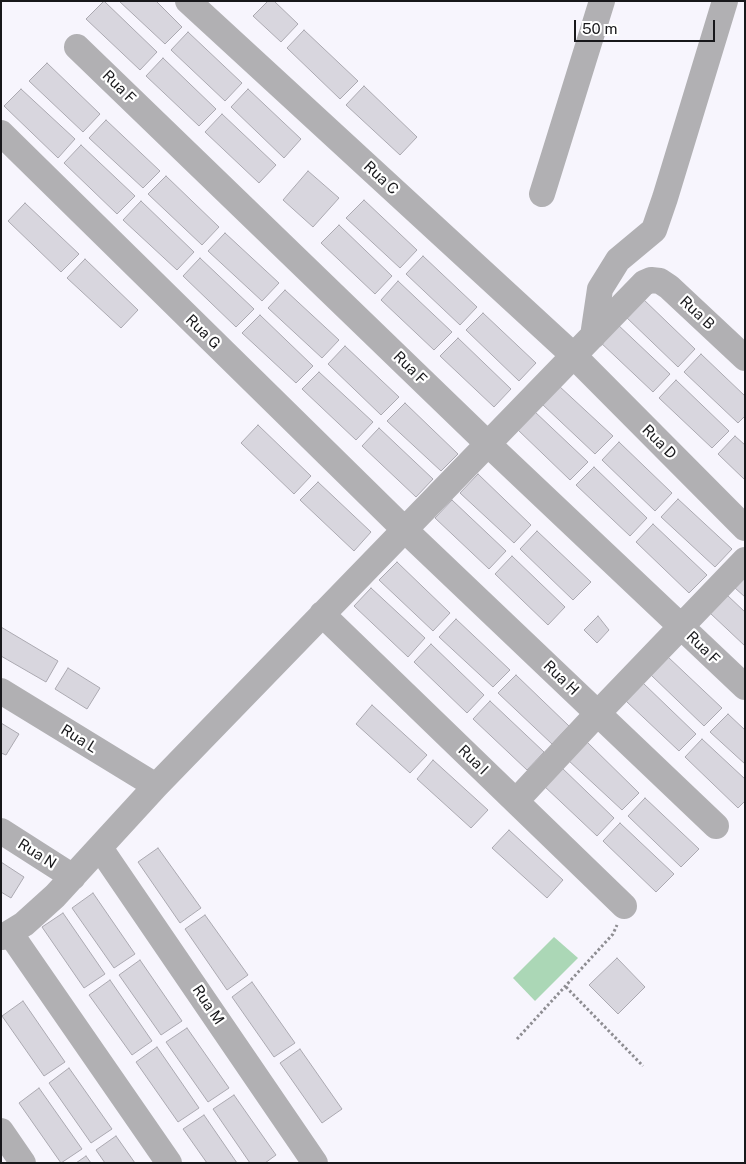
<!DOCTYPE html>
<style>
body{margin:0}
#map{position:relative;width:746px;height:1164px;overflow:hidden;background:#f7f5fd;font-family:"Public Sans",sans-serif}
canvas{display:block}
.frame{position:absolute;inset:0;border:2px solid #18181b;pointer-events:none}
.scale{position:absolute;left:574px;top:20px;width:141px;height:22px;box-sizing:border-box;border:2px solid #18181b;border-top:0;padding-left:6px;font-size:15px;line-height:18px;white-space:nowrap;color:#18181b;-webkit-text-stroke:4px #fff;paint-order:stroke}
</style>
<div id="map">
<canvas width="746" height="1164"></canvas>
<div class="frame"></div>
<div class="scale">50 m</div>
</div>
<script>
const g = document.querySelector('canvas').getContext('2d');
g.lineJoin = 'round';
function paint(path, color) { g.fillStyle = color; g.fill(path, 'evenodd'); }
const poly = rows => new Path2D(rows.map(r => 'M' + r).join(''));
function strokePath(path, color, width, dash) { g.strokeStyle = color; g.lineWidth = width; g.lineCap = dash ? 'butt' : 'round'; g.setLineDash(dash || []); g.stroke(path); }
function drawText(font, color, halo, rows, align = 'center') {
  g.font = font + ' "Public Sans",sans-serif'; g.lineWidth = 4.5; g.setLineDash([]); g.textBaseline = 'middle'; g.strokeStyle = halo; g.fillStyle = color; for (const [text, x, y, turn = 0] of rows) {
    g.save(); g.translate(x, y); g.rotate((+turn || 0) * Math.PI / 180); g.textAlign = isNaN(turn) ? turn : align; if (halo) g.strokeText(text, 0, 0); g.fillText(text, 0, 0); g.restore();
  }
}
const green = poly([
 [554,937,578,958,535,1001,513,978]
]);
const building = poly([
 [104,1,157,52,140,70,86,19,104,1],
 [119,1,156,1,182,27,165,44,119,1],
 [268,1,274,1,298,24,281,42,253,16,268,1],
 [304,30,358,81,340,99,287,48,304,30],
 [188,32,242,83,225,101,171,50,188,32],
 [163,58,216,109,199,126,146,76,163,58],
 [47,63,100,114,83,132,29,81,47,63],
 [364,86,417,137,400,155,346,105,364,86],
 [21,89,75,139,58,158,4,106,21,89],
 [248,89,301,139,284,158,231,107,248,89],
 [222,114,276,165,259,183,205,132,222,114],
 [106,120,160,171,143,188,89,138,106,120],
 [81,145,135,196,117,214,64,163,81,145],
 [308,171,339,198,313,227,283,200,308,171],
 [166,176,219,227,202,245,148,194,166,176],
 [364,200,417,250,400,268,346,218,364,200],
 [141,201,194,252,177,270,123,220,141,201],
 [25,203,79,254,61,272,8,221,25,203],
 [339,225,392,276,375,294,321,243,339,225],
 [225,233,279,283,262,301,208,251,225,233],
 [423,256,477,307,460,325,406,274,423,256],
 [200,258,254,309,236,327,183,276,200,258],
 [85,259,138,310,121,328,67,278,85,259],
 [398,281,452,332,434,350,381,300,398,281],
 [285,290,339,340,322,358,268,308,285,290],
 [642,298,695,349,678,367,625,316,642,298],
 [483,313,536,363,519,381,466,330,483,313],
 [260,315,313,366,296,383,242,333,260,315],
 [616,323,670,374,653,392,599,341,616,323],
 [458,338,511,389,494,407,440,356,458,338],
 [345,346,399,397,381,415,328,364,345,346],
 [701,354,745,396,745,416,738,423,684,372,701,354],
 [319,372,373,422,356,440,302,389,319,372],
 [676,380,729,431,712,448,659,398,676,380],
 [559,386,613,436,595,454,542,404,559,386],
 [405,403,458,454,441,471,387,421,405,403],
 [534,411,588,462,570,480,517,429,534,411],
 [258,425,311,476,294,494,241,443,258,425],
 [379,428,433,479,416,497,362,446,379,428],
 [735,436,745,445,745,480,718,454,735,436],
 [619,442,672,493,655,511,602,460,619,442],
 [594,467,647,518,630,536,576,485,594,467],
 [478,474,531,525,514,543,460,493,478,474],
 [318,482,371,532,354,551,300,500,318,482],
 [678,499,732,549,715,567,661,517,678,499],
 [452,500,506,551,489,569,435,518,452,500],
 [653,524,707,575,689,593,636,542,653,524],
 [537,531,591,582,573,600,520,549,537,531],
 [512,556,565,607,548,625,495,574,512,556],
 [397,562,450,613,433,631,379,580,397,562],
 [745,577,745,597,735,588,745,577],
 [371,588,425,638,408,657,354,606,371,588],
 [727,595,745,612,745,646,710,613,727,595],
 [598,616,609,630,597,643,584,630,598,616],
 [456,619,510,670,493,687,439,637,456,619],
 [1,627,58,661,46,682,1,656,1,627],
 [431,644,484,695,467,713,414,662,431,644],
 [668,657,722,708,704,726,651,675,668,657],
 [68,668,100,688,87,709,55,689,68,668],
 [516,675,569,726,552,744,498,693,516,675],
 [643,683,696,734,679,751,626,701,643,683],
 [490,701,544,752,527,770,473,719,490,701],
 [372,705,427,755,410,773,356,724,372,705],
 [728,714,745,730,745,764,710,732,728,714],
 [1,723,19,734,6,755,1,753,1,723],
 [702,739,745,779,745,801,738,808,685,757,702,739],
 [586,741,639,793,622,810,568,760,586,741],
 [433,760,488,810,471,828,417,779,433,760],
 [561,767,614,818,597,836,543,785,561,767],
 [645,798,699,849,681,867,628,816,645,798],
 [620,823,674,874,656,892,603,841,620,823],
 [509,830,563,880,547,898,492,848,509,830],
 [158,848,201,908,180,923,138,862,158,848],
 [1,862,24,877,11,898,1,892,1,862],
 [93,893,135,954,114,968,72,908,93,893],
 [63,913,105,974,84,988,42,927,63,913],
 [205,915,248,975,227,990,185,929,205,915],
 [617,958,645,987,618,1014,589,985,617,958],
 [140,960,182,1021,161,1035,119,975,140,960],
 [110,980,152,1041,132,1055,89,995,110,980],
 [252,982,295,1043,274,1057,232,997,252,982],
 [23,1001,65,1062,44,1076,2,1016,23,1001],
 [187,1028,229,1088,208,1102,166,1042,187,1028],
 [157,1047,199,1108,178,1122,136,1062,157,1047],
 [300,1049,342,1109,322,1123,280,1063,300,1049],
 [69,1068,112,1129,91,1143,49,1083,69,1068],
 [39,1088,82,1149,61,1163,19,1103,39,1088],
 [234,1095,276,1155,265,1163,250,1163,213,1109,234,1095],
 [204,1115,237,1163,207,1163,183,1129,204,1115],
 [116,1136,135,1163,105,1163,96,1150,116,1136],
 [86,1156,91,1163,76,1163,86,1156]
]);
const path = poly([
 [566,987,643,1066],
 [517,1039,613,934,617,925]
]);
const minor = poly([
 [188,1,574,356,745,528],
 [77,47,488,444,745,687],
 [1,133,405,530,716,826],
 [542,194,602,1],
 [593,336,600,289,618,260,654,230,665,198,725,1],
 [322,614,624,906],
 [1,691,156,786],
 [516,801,598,713,745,560],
 [1,831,73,877],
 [100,848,315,1163],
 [10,933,169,1163],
 [3,937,24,924,55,896,156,786,644,283,651,280,660,281,669,287,745,358],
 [1,1131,23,1163]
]);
const streetNames = [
 ["Rua F",119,87,44],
 ["Rua C",381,178,43],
 ["Rua B",697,313,43],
 ["Rua G",203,332,44],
 ["Rua F",410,368,44],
 ["Rua D",659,442,45],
 ["Rua F",703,648,44],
 ["Rua H",561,678,44],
 ["Rua L",79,739,32],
 ["Rua I",473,760,44],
 ["Rua N",37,854,32],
 ["Rua M",208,1005,56]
];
paint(green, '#abd7b6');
paint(building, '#d8d6de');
strokePath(building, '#aba9b1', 1);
strokePath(path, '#8e8d92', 3, [2.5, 2.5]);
strokePath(minor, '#b1b0b3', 26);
drawText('15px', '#18181b', '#fff', streetNames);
</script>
